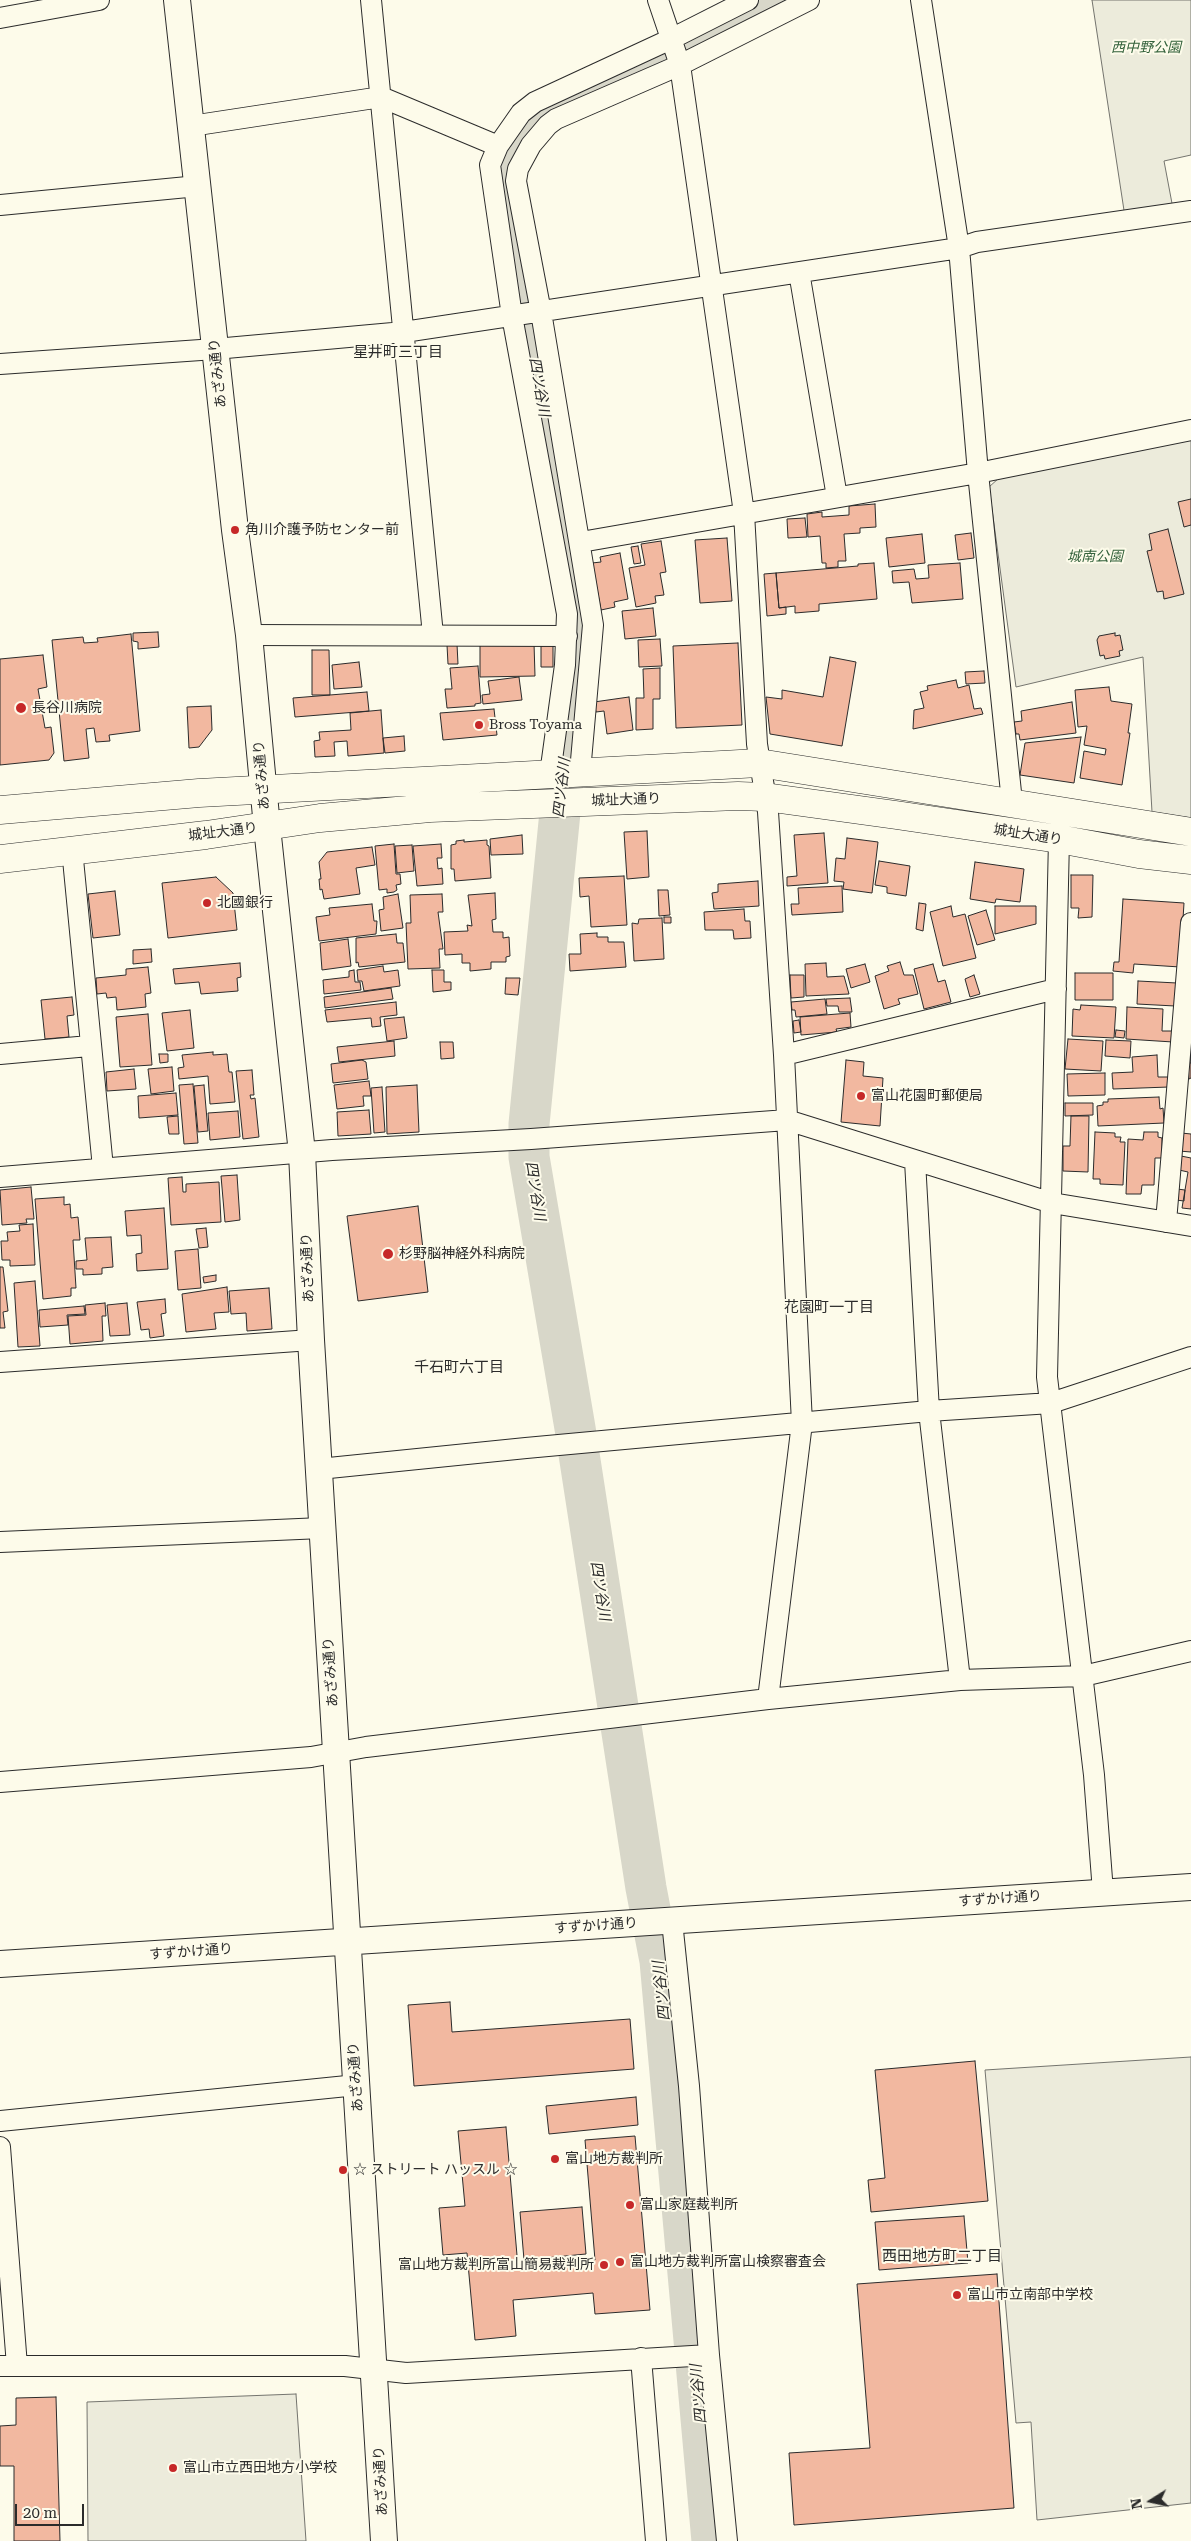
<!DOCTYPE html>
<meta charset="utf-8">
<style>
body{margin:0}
#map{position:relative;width:1191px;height:2541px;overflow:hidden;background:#fdfbea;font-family:"Roboto Serif",serif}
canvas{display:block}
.north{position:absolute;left:1126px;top:2476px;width:50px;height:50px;-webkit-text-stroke:4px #fdfbea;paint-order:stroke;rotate:260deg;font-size:14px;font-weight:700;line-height:20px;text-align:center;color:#2b2b2b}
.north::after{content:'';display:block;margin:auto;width:18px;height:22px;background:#2b2b2b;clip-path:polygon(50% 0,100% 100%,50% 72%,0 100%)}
.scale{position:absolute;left:15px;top:2504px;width:69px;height:22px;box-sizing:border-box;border:2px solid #2b2b2b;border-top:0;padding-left:6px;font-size:15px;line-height:18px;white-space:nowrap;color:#2b2b2b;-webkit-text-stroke:4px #fdfbea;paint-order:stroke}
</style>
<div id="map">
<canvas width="1191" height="2541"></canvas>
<div class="north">N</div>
<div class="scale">20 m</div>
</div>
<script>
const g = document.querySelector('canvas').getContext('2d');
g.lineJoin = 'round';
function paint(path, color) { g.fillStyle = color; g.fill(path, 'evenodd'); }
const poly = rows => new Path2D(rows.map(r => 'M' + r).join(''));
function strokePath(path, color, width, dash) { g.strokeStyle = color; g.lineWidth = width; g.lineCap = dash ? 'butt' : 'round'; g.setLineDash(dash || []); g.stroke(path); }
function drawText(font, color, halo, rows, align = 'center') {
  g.font = font + ' "Roboto Serif","Noto Sans JP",serif'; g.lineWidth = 4; g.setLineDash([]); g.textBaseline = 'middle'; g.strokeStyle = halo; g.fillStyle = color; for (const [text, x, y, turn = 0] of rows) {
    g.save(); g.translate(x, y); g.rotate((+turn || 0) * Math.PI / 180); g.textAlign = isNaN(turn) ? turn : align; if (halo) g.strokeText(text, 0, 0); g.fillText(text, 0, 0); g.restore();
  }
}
const green = poly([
 [1092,0,1191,0,1191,155,1164,161,1174,214,1125,217,1092,0],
 [1191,440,1191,818,1152,812,1143,657,1016,687,989,487,999,478,1191,440],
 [1191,2057,1191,2503,1037,2520,1031,2422,1016,2423,985,2070,1191,2057],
 [296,2394,306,2541,88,2541,87,2402,296,2394]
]);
const river = poly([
 [712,2541,660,1961,646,1888,575,1428,529,1157,529,1124,579,621,521,286,505,175,508,157,532,122,544,111,685,49,780,0]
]);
const building = poly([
 [1191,499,1191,525,1184,527,1178,502,1191,499],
 [875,504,876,527,860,528,860,533,844,534,846,561,838,561,838,567,826,568,826,563,822,563,820,536,808,537,807,514,822,512,822,517,849,515,849,506,875,504],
 [805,518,807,537,788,538,787,519,805,518],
 [1168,529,1184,594,1164,599,1163,591,1157,592,1147,551,1152,550,1149,534,1168,529],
 [971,533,974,558,958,560,955,535,971,533],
 [922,534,925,563,889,567,886,538,922,534],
 [727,538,732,601,700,603,695,540,727,538],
 [661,541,666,572,660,573,664,595,655,596,656,603,636,607,629,568,645,565,641,544,661,541],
 [638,546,641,563,634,564,631,547,638,546],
 [620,553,628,599,614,602,615,607,601,610,592,563,601,562,600,557,620,553],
 [874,563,877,599,819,604,819,611,795,613,795,606,779,608,776,573,858,566,858,564,874,563],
 [960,563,963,599,912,603,909,582,893,583,892,571,914,569,916,579,929,578,928,565,960,563],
 [776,573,779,608,786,607,786,614,767,616,764,574,776,573],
 [653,608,656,636,625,639,622,611,653,608],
 [158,632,159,647,138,649,138,642,133,641,133,633,158,632],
 [1115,633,1115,636,1120,635,1123,650,1119,651,1120,656,1105,659,1104,655,1100,656,1097,640,1099,636,1115,633],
 [131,634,140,731,109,735,110,741,96,742,94,728,86,729,89,758,64,761,52,640,83,637,84,643,98,642,97,638,131,634],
 [660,639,662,666,639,667,638,640,660,639],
 [534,643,535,676,480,677,480,644,534,643],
 [738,643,742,725,676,728,673,646,738,643],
 [457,644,458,664,448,664,447,645,457,644],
 [553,645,553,667,541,667,541,646,553,645],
 [312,650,329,650,330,695,312,695,312,650],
 [43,655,47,687,38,689,45,728,51,727,54,753,49,760,0,765,0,659,43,655],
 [830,657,856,662,842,746,770,734,766,697,782,699,782,690,823,697,830,657],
 [359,662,362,687,334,689,332,665,359,662],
 [478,666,481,703,475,704,475,706,447,708,445,689,452,689,450,668,478,666],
 [660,668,660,699,653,699,653,729,636,730,636,698,644,698,643,669,660,668],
 [984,671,985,683,966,684,965,672,984,671],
 [519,677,522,700,483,704,482,695,490,694,488,681,519,677],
 [956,680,958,688,969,685,974,709,981,708,983,714,913,729,914,710,924,708,920,692,928,690,927,686,956,680],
 [1109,687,1111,701,1132,704,1128,733,1130,733,1122,785,1080,778,1084,751,1105,755,1106,749,1084,745,1087,726,1078,727,1075,690,1109,687],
 [367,692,369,711,295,717,293,698,367,692],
 [629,697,633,730,607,734,604,711,596,712,594,702,629,697],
 [1072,702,1076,733,1020,740,1019,734,1016,734,1014,722,1022,721,1021,711,1072,702],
 [211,706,212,730,199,747,189,748,187,707,211,706],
 [494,709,497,735,443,740,440,713,494,709],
 [381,710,384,753,348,756,347,741,334,742,335,756,315,757,314,741,320,740,319,732,351,730,350,713,381,710],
 [404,736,405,751,385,753,383,738,404,736],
 [1081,737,1074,783,1020,775,1025,743,1081,737],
 [647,831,649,877,627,879,624,832,647,831],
 [824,833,828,883,787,886,787,877,797,876,794,835,824,833],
 [522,835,523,854,491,855,490,839,522,835],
 [847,838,878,842,872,893,843,889,844,882,834,881,836,858,845,859,847,838],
 [464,840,464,842,487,840,487,845,489,846,491,878,455,881,454,869,451,869,451,845,456,844,456,841,464,840],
 [394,844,396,874,400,874,401,884,396,885,397,890,394,892,387,893,387,889,379,890,375,846,394,844],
 [441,844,442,858,437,858,438,869,442,868,443,884,417,886,413,846,441,844],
 [412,845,414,871,397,873,395,846,412,845],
 [372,847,375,865,356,868,360,894,324,899,322,889,320,890,319,879,321,879,319,862,327,852,372,847],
 [879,861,910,866,906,896,887,893,887,887,875,885,879,861],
 [975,862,1024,869,1020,902,996,899,995,903,970,899,975,862],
 [1071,875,1093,875,1092,917,1078,918,1079,908,1071,908,1071,875],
 [624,876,627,925,591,927,589,896,580,897,579,878,624,876],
 [216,877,233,893,237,930,168,938,162,883,216,877],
 [758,881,759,906,714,909,712,893,718,892,718,884,758,881],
 [842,886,843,912,792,915,791,904,799,904,798,888,842,886],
 [658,890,668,890,670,915,659,916,658,890],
 [115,891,120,935,93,938,88,894,115,891],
 [495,893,496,919,492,920,493,932,503,932,503,938,509,937,510,956,506,957,506,962,491,962,491,969,470,971,470,963,462,963,462,954,445,955,444,932,468,931,467,925,472,926,468,895,495,893],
 [398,894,403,928,381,931,379,910,384,909,383,897,398,894],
 [442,894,443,912,438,912,443,949,439,949,440,968,408,969,406,923,411,923,410,895,442,894],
 [1123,899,1184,903,1180,967,1134,964,1133,973,1113,971,1114,962,1119,962,1123,899],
 [919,903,926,904,923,931,916,929,919,903],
 [372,904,374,921,377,921,376,934,319,941,316,917,330,915,329,908,372,904],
 [951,906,953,917,965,914,976,958,943,966,930,912,951,906],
 [995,906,1036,906,1036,924,995,934,995,906],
 [744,909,745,921,750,921,751,938,734,939,733,930,705,930,704,912,744,909],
 [986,910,995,940,977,945,968,916,986,910],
 [664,917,671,917,671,923,664,923,664,917],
 [662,918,664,959,634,961,632,923,638,924,639,919,662,918],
 [597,933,597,937,608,937,608,942,624,942,626,967,570,971,569,954,581,954,580,934,597,933],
 [396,934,397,943,403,943,405,962,359,967,358,962,356,963,356,938,396,934],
 [348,939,351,966,322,970,320,943,348,939],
 [151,949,152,962,133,964,133,950,151,949],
 [900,962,904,975,913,975,918,994,898,999,900,1004,884,1009,875,976,889,971,887,966,900,962],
 [240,963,241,977,237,978,238,991,201,994,199,982,175,984,173,969,240,963],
 [826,963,827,977,844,976,849,994,806,996,805,964,826,963],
 [865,964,870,982,851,988,846,969,865,964],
 [933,964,938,982,945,980,951,1002,924,1009,914,969,933,964],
 [383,966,384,972,398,970,400,986,364,991,362,981,358,981,357,970,383,966],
 [148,967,151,993,145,994,146,1007,117,1010,116,997,107,998,106,993,97,994,96,978,126,975,126,969,148,967],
 [354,970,355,982,360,982,361,990,324,994,323,980,349,977,349,971,354,970],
 [432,970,444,970,444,982,451,982,451,990,433,992,432,970],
 [1075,973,1113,973,1113,1000,1075,1000,1075,973],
 [790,975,804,975,804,997,791,998,790,975],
 [974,975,980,994,970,997,965,979,974,975],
 [506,978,520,978,518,995,505,994,506,978],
 [1138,981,1177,983,1175,1006,1137,1004,1138,981],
 [391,988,393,999,325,1008,324,997,391,988],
 [72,997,74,1015,67,1016,69,1037,45,1039,41,1000,72,997],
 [850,998,852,1012,839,1012,838,1006,827,1006,826,999,850,998],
 [825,999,827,1014,796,1017,795,1010,792,1010,791,1002,825,999],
 [396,1002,397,1015,380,1017,381,1026,372,1027,371,1018,327,1022,325,1010,396,1002],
 [1081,1005,1116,1007,1114,1038,1072,1036,1073,1009,1080,1010,1081,1005],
 [1127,1007,1163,1009,1162,1031,1174,1031,1173,1042,1126,1039,1127,1007],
 [190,1010,194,1048,167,1051,162,1013,190,1010],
 [850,1013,851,1027,836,1029,837,1032,801,1035,800,1017,850,1013],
 [148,1014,152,1065,120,1067,116,1017,148,1014],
 [404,1017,407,1038,387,1041,384,1019,404,1017],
 [799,1020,801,1032,794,1033,793,1021,799,1020],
 [1116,1030,1125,1031,1124,1038,1115,1037,1116,1030],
 [1189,1031,1191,1031,1191,1078,1189,1079,1188,1063,1191,1063,1189,1031],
 [1068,1039,1103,1041,1101,1071,1065,1069,1068,1039],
 [1106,1040,1131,1041,1130,1058,1105,1056,1106,1040],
 [394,1041,395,1056,339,1062,337,1047,394,1041],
 [440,1042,453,1042,454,1058,441,1059,440,1042],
 [213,1052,213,1055,227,1054,229,1072,232,1072,235,1102,210,1104,208,1076,179,1079,178,1068,184,1067,182,1055,213,1052],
 [159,1054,168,1054,168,1062,160,1063,159,1054],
 [1157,1055,1158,1077,1169,1077,1169,1087,1113,1089,1112,1073,1133,1072,1132,1057,1157,1055],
 [362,1060,366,1062,368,1079,333,1083,331,1064,362,1060],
 [846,1060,864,1062,863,1076,883,1078,880,1126,841,1122,846,1060],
 [172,1067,174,1091,151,1094,148,1069,172,1067],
 [134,1069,136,1089,107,1091,106,1072,134,1069],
 [252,1070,254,1095,250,1095,251,1099,255,1098,259,1137,243,1139,236,1071,252,1070],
 [1105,1073,1105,1095,1068,1096,1067,1074,1105,1073],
 [369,1081,371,1096,363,1096,364,1106,337,1109,334,1085,369,1081],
 [193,1084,198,1143,184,1144,179,1085,193,1084],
 [204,1085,208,1131,198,1132,194,1086,204,1085],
 [417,1085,419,1132,387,1134,386,1087,417,1085],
 [382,1087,385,1132,374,1133,371,1088,382,1087],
 [176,1093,178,1115,139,1118,138,1096,176,1093],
 [1159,1097,1160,1109,1163,1108,1164,1123,1098,1126,1097,1106,1103,1105,1103,1102,1108,1102,1108,1099,1159,1097],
 [1065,1103,1093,1103,1093,1115,1065,1116,1065,1103],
 [369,1110,371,1134,338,1136,337,1112,369,1110],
 [238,1111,240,1137,210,1140,208,1113,238,1111],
 [178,1116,179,1134,169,1134,167,1117,178,1116],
 [1071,1116,1089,1116,1088,1172,1063,1171,1063,1146,1070,1146,1071,1116],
 [1095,1132,1115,1133,1115,1137,1121,1137,1120,1142,1125,1142,1123,1185,1100,1184,1100,1179,1093,1179,1095,1132],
 [1144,1132,1158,1132,1158,1137,1162,1138,1162,1158,1155,1158,1154,1185,1142,1185,1141,1194,1126,1194,1128,1139,1143,1140,1144,1132],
 [1181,1133,1191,1134,1191,1152,1179,1151,1181,1133],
 [1181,1156,1191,1158,1191,1209,1182,1208,1188,1172,1179,1170,1181,1156],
 [237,1175,240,1220,225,1222,221,1176,237,1175],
 [182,1177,183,1192,186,1192,186,1184,219,1182,221,1222,171,1225,168,1178,182,1177],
 [31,1187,34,1219,26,1219,27,1223,2,1225,0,1190,31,1187],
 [1177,1189,1185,1190,1184,1201,1176,1200,1177,1189],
 [64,1197,64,1205,70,1204,71,1218,78,1217,80,1240,73,1240,76,1288,71,1288,71,1296,43,1299,35,1199,64,1197],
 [418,1206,428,1292,358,1301,347,1216,418,1206],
 [164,1208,168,1269,137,1271,136,1254,142,1253,141,1235,127,1236,125,1211,164,1208],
 [33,1224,35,1265,10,1266,10,1260,2,1260,1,1241,8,1241,7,1232,20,1231,19,1225,33,1224],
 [206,1228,208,1247,199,1248,196,1229,206,1228],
 [111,1237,113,1267,102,1268,102,1274,83,1275,83,1269,76,1269,76,1261,87,1260,85,1238,111,1237],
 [198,1249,201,1288,178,1290,175,1251,198,1249],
 [0,1267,3,1267,8,1311,3,1312,5,1328,0,1328,0,1267],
 [216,1275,216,1281,204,1283,203,1277,216,1275],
 [35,1281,40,1346,18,1347,14,1283,35,1281],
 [227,1287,229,1312,214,1313,216,1329,186,1332,182,1294,227,1287],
 [269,1288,272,1329,247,1331,246,1313,231,1314,229,1291,269,1288],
 [165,1299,166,1313,161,1314,164,1336,150,1338,149,1329,141,1330,137,1302,165,1299],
 [105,1303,106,1316,102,1316,103,1341,70,1344,68,1316,86,1315,85,1305,105,1303],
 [127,1303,130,1335,110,1336,107,1305,127,1303],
 [84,1306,85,1314,67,1315,68,1325,40,1327,39,1310,84,1306],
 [450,2002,452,2032,630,2019,634,2069,414,2086,408,2005,450,2002],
 [975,2061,988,2201,871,2212,868,2180,885,2178,875,2070,975,2061],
 [636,2097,638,2125,549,2134,546,2106,636,2097],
 [506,2127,518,2267,595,2260,585,2140,635,2136,650,2310,595,2314,593,2293,513,2300,516,2336,475,2340,467,2253,443,2255,439,2208,465,2206,458,2131,506,2127],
 [582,2207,586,2254,524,2260,520,2212,582,2207],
 [964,2216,968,2263,879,2270,875,2222,964,2216],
 [997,2274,1014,2508,794,2525,789,2453,870,2448,857,2284,997,2274],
 [56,2397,60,2541,14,2541,14,2466,0,2466,0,2426,16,2425,16,2398,56,2397]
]);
const minor = poly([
 [371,0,433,635],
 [658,0,680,65,744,513,757,744,768,812,784,1055,802,1423,768,1699],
 [921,0,959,248,978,473,1012,802],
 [0,18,99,0],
 [191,126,381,97,498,146],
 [0,205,198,186],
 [799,272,837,497],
 [0,364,215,349,404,332,959,248,977,242,1191,211],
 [581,542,978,473,1191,430],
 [249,635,567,636],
 [580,772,593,625,541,312,516,181,518,169,531,145,548,125,556,119,680,65,809,0],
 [550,774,565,665,567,614,512,316,490,165,498,146,521,113,535,102,671,39,748,0],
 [1059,839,1047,1377,1094,1775,1103,1892],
 [72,849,103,1168],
 [0,1054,89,1046],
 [784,1055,1056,989],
 [915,1161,929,1411,960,1680],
 [0,1177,332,1150,531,1139,787,1120,1052,1203,1191,1226],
 [1166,1222,1191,923],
 [0,1362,311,1340],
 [319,1469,526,1448,929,1411,1051,1403,1191,1357],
 [0,1542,322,1528],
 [0,1782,311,1757,366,1747,768,1699,960,1680,1083,1676,1191,1651],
 [672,1921,689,2086,709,2355,727,2541],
 [0,2121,357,2085],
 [0,2147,17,2366],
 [641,2358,656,2541],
 [0,2366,345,2366,406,2373,709,2355]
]);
const tertiary = poly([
 [177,0,235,530,249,635,267,827,302,1153,311,1340,384,2541],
 [0,1964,1191,1887]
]);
const trunk = poly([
 [0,810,199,793,759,763,1191,832],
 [0,859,206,835,320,818,430,808,738,796,765,797,896,815,1059,839,1139,854,1191,860]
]);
const markers = [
 [235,530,5,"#c62828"],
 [21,708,6,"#c62828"],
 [479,725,5,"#c62828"],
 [207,903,5,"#c62828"],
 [861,1096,5,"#c62828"],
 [388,1254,6,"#c62828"],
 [555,2159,5,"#c62828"],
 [343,2170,5,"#c62828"],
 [630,2205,5,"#c62828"],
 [620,2262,5,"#c62828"],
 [604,2265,5,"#c62828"],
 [957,2295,5,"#c62828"],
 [173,2468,5,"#c62828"]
];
const parkNames = [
 ["西中野公園",1146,48],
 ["城南公園",1095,557]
];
const streetNames = [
 ["あざみ通り",218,373,-96],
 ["あざみ通り",262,775,-95],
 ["城址大通り",626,800,-2],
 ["城址大通り",223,832,-7],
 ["城址大通り",1028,835,9],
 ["あざみ通り",308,1268,-92],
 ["あざみ通り",331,1672,-94],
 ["すずかけ通り",1000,1899,-4],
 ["すずかけ通り",596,1926,-4],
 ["すずかけ通り",191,1952,-4],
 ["あざみ通り",356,2077,-94],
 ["あざみ通り",381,2481,-93]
];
const poiNames = [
 ["角川介護予防センター前",245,530],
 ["長谷川病院",32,708],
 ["Bross Toyama",489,725],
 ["北國銀行",217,903],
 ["富山花園町郵便局",871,1096],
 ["杉野脳神経外科病院",399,1254],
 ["富山地方裁判所",565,2159],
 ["☆ ストリート ハッスル ☆",353,2170],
 ["富山家庭裁判所",640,2205],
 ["富山地方裁判所富山検察審査会",630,2262],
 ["富山地方裁判所富山簡易裁判所",594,2265,"right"],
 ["富山市立南部中学校",967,2295],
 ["富山市立西田地方小学校",183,2468]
];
const neighbourhoodNames = [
 ["星井町三丁目",398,353],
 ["花園町一丁目",829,1308],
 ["千石町六丁目",459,1368],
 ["西田地方町二丁目",942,2257]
];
const waterNames = [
 ["四ツ谷川",539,387,80],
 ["四ツ谷川",562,788,-84],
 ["四ツ谷川",535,1191,81],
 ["四ツ谷川",600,1591,81],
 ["四ツ谷川",662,1991,-96],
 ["四ツ谷川",699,2394,-95]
];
paint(green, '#ecebdb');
strokePath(green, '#74746e', 1);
strokePath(river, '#d8d7c9', 41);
paint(building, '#f2b8a0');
strokePath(building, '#2b2b2b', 1);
strokePath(minor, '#2b2b2b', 22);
strokePath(tertiary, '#2b2b2b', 28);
strokePath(trunk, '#2b2b2b', 29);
strokePath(minor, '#fdfbea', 20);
strokePath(tertiary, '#fdfbea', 26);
strokePath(trunk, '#fdfbea', 28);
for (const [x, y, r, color] of markers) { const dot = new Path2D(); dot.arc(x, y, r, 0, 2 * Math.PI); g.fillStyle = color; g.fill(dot); strokePath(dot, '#fdfbea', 2); }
drawText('italic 14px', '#34623c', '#fdfbea', parkNames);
drawText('14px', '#2b2b2b', '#fdfbea', streetNames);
drawText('14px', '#2b2b2b', '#fdfbea', poiNames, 'left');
drawText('15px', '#2b2b2b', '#fdfbea', neighbourhoodNames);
drawText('italic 15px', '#2b2b2b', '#fdfbea', waterNames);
</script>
